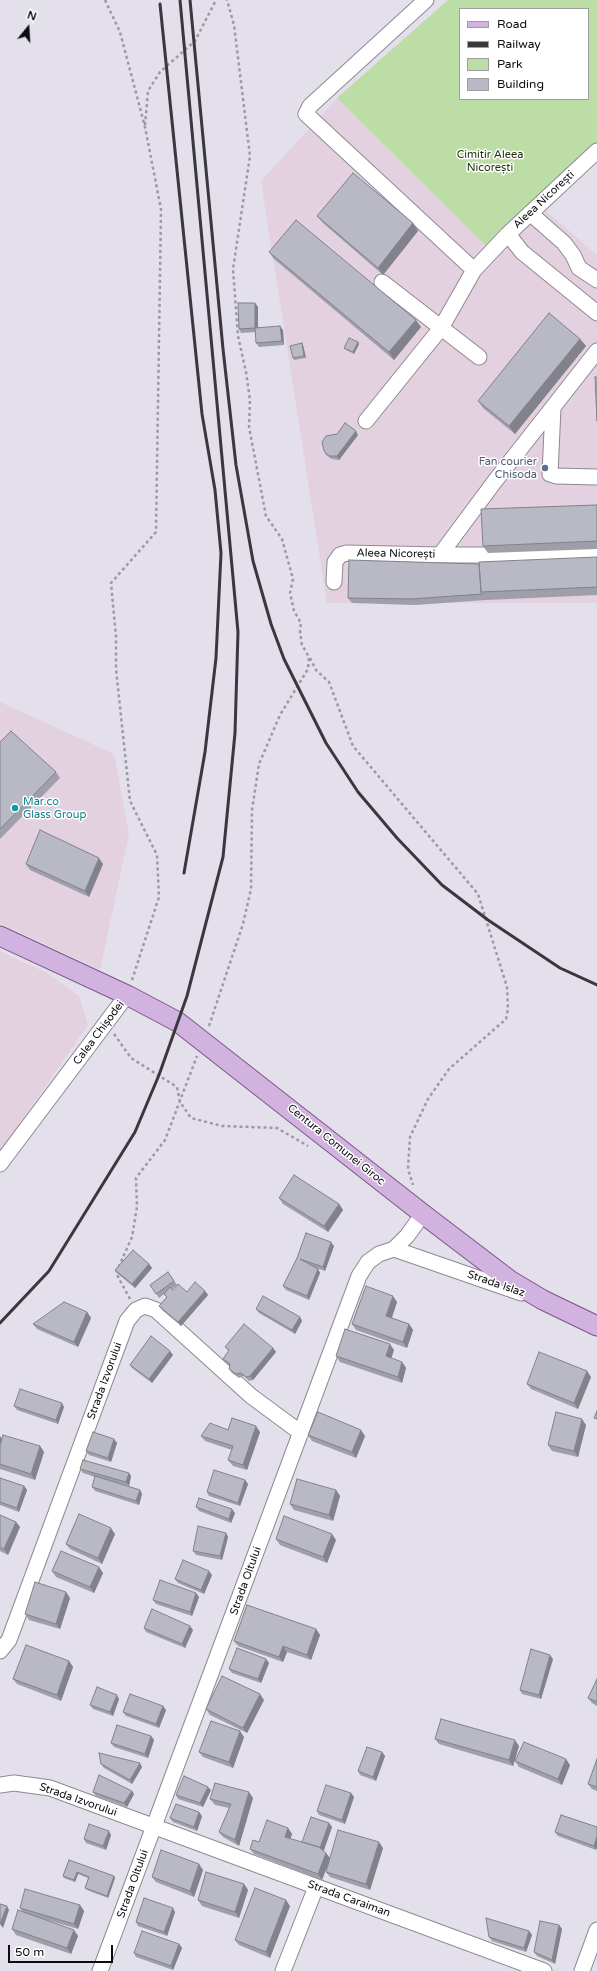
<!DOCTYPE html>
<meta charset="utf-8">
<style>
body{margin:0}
#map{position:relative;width:597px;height:1971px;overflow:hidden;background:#e3dfeb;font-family:"Varela Round",sans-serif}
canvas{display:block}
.legend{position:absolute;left:459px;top:8px;width:130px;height:92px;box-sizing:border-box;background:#fff;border:1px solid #9e9d9f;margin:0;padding:5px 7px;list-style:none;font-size:12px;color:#0c0b0f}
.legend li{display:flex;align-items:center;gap:8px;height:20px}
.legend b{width:20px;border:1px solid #9e9d9f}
.north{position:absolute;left:8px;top:8px;width:40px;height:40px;-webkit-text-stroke:3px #fff;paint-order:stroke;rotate:18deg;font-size:11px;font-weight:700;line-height:16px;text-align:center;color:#0c0b0f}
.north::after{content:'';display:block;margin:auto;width:14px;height:18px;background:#0c0b0f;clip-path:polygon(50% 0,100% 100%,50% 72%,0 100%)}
.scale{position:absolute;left:8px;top:1945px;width:105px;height:18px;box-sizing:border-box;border:2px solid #0c0b0f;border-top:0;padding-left:5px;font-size:12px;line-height:14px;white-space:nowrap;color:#0c0b0f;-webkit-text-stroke:3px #fff;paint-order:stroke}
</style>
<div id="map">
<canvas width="597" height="1971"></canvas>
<ul class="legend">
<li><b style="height:5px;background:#d2b3df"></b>Road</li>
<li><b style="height:5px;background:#3a383e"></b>Railway</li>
<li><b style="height:11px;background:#bcdda5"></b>Park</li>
<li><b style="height:11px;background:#b9b9c5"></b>Building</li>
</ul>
<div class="north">N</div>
<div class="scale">50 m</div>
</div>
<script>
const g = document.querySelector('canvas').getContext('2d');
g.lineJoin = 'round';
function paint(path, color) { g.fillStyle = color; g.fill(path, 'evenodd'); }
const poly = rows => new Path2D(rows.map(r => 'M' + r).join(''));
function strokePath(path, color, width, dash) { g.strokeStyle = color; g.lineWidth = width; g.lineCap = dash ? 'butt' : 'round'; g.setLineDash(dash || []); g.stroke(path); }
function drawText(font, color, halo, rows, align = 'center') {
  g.font = font + ' "Varela Round",sans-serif'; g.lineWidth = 3; g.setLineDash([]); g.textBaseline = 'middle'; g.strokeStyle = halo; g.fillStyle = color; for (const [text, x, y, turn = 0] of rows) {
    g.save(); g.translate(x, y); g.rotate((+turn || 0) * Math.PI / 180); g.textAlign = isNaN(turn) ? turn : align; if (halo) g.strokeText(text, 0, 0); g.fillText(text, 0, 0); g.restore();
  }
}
const industrial = poly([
 [337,98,489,249,537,203,597,255,597,603,327,603,261,181],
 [0,702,114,754,129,834,100,970,0,923],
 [0,951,47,973,79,996,88,1025,0,1152]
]);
const green = poly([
 [448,0,597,0,597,143,489,249,337,98],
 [460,9,588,9,588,99,460,99]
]);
const path = poly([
 [105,0,120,32,145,127,161,209,156,532,111,583,116,637,116,669,130,801,157,855,159,897,132,980],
 [145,125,148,91,160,72,195,41,216,0],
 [310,658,316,670,329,682,353,746,478,894,507,987,508,1009,506,1019,449,1069,428,1099,410,1137,408,1169,413,1185],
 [209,1026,243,924,251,889,252,810,259,764,280,715,308,669,309,657,302,645,300,632,301,623,294,611,290,593,293,579,282,539,266,516,249,427,250,400,246,372,238,336,233,269,250,156,234,25,227,0],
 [114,1034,131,1058,177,1087,180,1102,191,1118,222,1126,277,1128,308,1146],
 [130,1299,116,1273,132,1237,137,1207,136,1178,165,1140,197,1056]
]);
const minor = poly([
 [426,0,310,106,306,114,474,270],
 [530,213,564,243,573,255,579,268,597,280],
 [508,234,522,252,597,313],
 [382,282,479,357],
 [553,408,550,474,556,476,597,477],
 [366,421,441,328,474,270,508,234,597,151],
 [440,555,495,481,597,351],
 [334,582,335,562,340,555,347,553,440,555,597,555],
 [0,1164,127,995],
 [394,1249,521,1293],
 [0,1651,9,1640,127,1321,136,1310,145,1306,156,1310,251,1396,301,1433],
 [0,1785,14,1783,50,1788,544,1971],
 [100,1971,359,1276,368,1262,379,1254,394,1249,407,1236,423,1214],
 [283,1971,316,1887],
 [582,1971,597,1930]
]);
const major = poly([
 [0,936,127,995,178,1022,423,1214,511,1281,543,1300,597,1326]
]);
const rail = poly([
 [190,0,223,349,236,465,253,561,271,624,284,659,326,743,358,792,397,838,442,885,488,920,560,968,597,985],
 [160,4,202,414,215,490,221,553,216,658,205,752,184,873],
 [0,1323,49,1271,135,1132,159,1075,187,996,223,857,235,733,238,632,180,0]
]);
const wall = poly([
 [317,216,413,223,418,231,383,275,323,223],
 [269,252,421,327,394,360,274,259],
 [255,303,258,307,258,327,283,330,284,345,259,347,256,343,256,332,241,333,239,329],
 [580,339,586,346,515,434,483,408,478,401],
 [358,342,359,344,354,354,346,350,344,348],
 [303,345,306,358,294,360,293,358],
 [358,435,339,460,332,459,326,455,324,451],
 [597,505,597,549,488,553,483,546],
 [597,557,597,595,486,600,415,605,352,603,348,598,479,564],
 [0,742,56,772,60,778,0,839],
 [26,864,103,864,89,897,30,870],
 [279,1198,339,1204,343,1210,328,1232,283,1204],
 [334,1246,325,1271,313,1267,318,1269,320,1273,309,1300,286,1290,283,1286,297,1258],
 [149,1264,152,1268,135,1288,118,1274,115,1270],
 [168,1272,177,1285,172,1289,173,1290,187,1292,205,1291,208,1295,181,1326,162,1310,159,1306,167,1297,164,1294,159,1298,150,1285],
 [397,1302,392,1318,409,1324,413,1330,407,1348,356,1330,352,1324],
 [256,1309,300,1317,302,1321,295,1334,259,1313],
 [87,1312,91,1318,78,1347,37,1329,33,1324],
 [225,1347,273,1348,276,1352,253,1380,249,1381,244,1376,239,1378,232,1373,229,1369,230,1366,226,1363,223,1359,229,1351],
 [394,1350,391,1358,402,1362,406,1368,402,1383,340,1362,336,1356],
 [173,1355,152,1383,132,1368,130,1365],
 [591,1377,578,1409,531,1389,527,1384],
 [14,1406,64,1407,58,1424,17,1410],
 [586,1425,578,1457,552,1451,548,1445],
 [228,1430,260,1432,247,1470,233,1466,228,1460,232,1450,205,1441,201,1436],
 [308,1435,365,1436,356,1458,312,1441],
 [114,1439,117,1443,111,1462,89,1455,86,1451],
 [0,1446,40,1446,44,1452,35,1480,0,1469],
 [80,1469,129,1473,131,1476,129,1486,108,1480,140,1490,142,1494,139,1505,95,1491,92,1487,95,1477,83,1473],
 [0,1478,24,1486,27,1490,19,1512,0,1505],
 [245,1480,248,1484,240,1506,209,1496,207,1492],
 [336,1490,340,1496,333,1521,294,1510,290,1504],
 [196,1507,235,1513,231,1523,199,1511],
 [0,1515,16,1522,20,1527,8,1555,0,1551],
 [226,1533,228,1537,222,1560,196,1555,193,1551],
 [115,1534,102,1564,70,1549,66,1544],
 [276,1539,336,1540,327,1563,280,1545],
 [52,1571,103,1573,94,1593,56,1577],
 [212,1575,204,1594,178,1583,175,1579],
 [196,1593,199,1597,192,1616,156,1604,153,1600],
 [70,1598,60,1629,29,1620,25,1614],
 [144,1628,193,1630,185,1648,146,1632],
 [316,1629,320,1635,311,1660,287,1652,283,1662,238,1646,234,1641],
 [266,1659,269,1663,261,1683,232,1673,229,1669],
 [553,1659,541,1699,522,1694,520,1690],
 [69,1661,73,1667,61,1701,17,1684,13,1679],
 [597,1679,597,1706,592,1703,588,1698],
 [119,1699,113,1716,93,1709,90,1705],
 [264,1700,247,1733,210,1715,206,1709],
 [166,1710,159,1728,126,1716,123,1712],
 [151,1736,154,1740,148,1758,114,1747,111,1743],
 [244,1737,233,1768,203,1757,199,1752],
 [435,1739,519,1746,513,1766,439,1744],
 [382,1752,385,1756,376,1781,360,1775,358,1771],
 [597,1759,597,1791,592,1789,588,1784],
 [515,1761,570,1765,562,1785,519,1767],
 [101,1764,142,1767,132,1784,104,1768],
 [211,1790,203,1807,178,1799,176,1795],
 [93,1792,134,1794,127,1807,96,1796],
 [351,1793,354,1797,345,1824,319,1815,317,1811],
 [253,1798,239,1846,223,1837,219,1832,229,1808,215,1805,210,1799],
 [202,1816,197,1831,173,1822,170,1818],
 [329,1823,332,1827,323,1851,330,1858,383,1848,370,1890,330,1877,326,1872,327,1867,322,1880,254,1854,250,1849,259,1842,288,1828,292,1834,290,1839,302,1842],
 [597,1827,596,1850,558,1836,555,1832],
 [111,1835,106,1850,86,1843,84,1839],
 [69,1860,114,1876,115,1878,108,1898,87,1890,85,1888,88,1878,78,1874,75,1882,64,1878,63,1876],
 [203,1870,194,1897,156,1882,152,1877],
 [244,1884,248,1890,239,1918,202,1906,198,1900],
 [80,1905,84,1911,78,1929,40,1918,78,1936,71,1954,16,1935,12,1929,23,1912,20,1908],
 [290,1906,270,1958,239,1945,235,1940],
 [175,1912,167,1936,138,1926,136,1922],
 [559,1925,562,1929,555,1964,537,1956,534,1952],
 [529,1931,532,1935,526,1952,492,1941,489,1937],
 [179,1944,182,1948,173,1970,136,1957,134,1953]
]);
const shadedWall = poly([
 [413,223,418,231,383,275,378,268],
 [255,303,258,307,258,332,255,328],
 [416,320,421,327,394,360,389,352],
 [280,326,283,330,284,345,282,341],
 [580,339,586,346,515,434,509,426],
 [358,342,359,344,354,354,353,352],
 [302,343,303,345,306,358,304,356],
 [356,431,358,435,339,460,337,456],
 [99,858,103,864,89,897,85,891],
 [339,1204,343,1210,328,1232,324,1226],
 [331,1242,334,1246,325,1271,323,1267],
 [149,1264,152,1268,135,1288,132,1284],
 [318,1269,320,1273,309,1300,307,1296],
 [205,1291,208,1295,181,1326,178,1322],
 [393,1296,397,1302,390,1322,386,1316],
 [87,1312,91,1318,78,1347,74,1342],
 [300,1317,302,1321,295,1334,292,1330],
 [409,1324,413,1330,407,1348,403,1342],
 [390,1344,394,1350,390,1362,386,1356],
 [273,1348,276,1352,253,1380,250,1376],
 [170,1351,173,1355,152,1383,149,1379],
 [402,1362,406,1368,402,1383,398,1377],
 [587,1371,591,1377,578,1409,574,1403],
 [62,1403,64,1407,58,1424,56,1420],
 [582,1419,586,1425,578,1457,574,1451],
 [256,1426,260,1432,247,1470,243,1465],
 [361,1430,365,1436,356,1458,352,1452],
 [0,1436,2,1439,0,1444],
 [114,1439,117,1443,111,1462,108,1458],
 [40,1446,44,1452,35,1480,31,1474],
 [129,1473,131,1476,129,1486,126,1482],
 [245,1480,248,1484,240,1506,238,1503],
 [24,1486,27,1490,19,1512,17,1508],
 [140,1490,142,1494,139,1505,136,1501],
 [336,1490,340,1496,333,1521,329,1515],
 [232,1509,235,1513,231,1523,229,1519],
 [16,1522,20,1527,8,1555,4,1549],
 [111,1528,115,1534,102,1564,98,1558],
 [226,1533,228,1537,222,1560,220,1556],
 [332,1534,336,1540,327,1563,323,1557],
 [99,1567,103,1573,94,1593,90,1587],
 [209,1571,212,1575,204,1594,201,1590],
 [66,1592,70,1598,60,1629,56,1624],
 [196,1593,199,1597,192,1616,190,1612],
 [190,1626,193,1630,185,1648,182,1644],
 [316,1629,320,1635,311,1660,307,1655],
 [283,1646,287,1652,283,1662,279,1657],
 [550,1655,553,1659,541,1699,539,1695],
 [266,1659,269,1663,261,1683,258,1679],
 [69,1661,73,1667,61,1701,57,1695],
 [260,1694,264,1700,247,1733,243,1728],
 [117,1695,119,1699,113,1716,110,1712],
 [163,1706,166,1710,159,1728,156,1724],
 [240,1731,244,1737,233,1768,229,1762],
 [151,1736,154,1740,148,1758,145,1754],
 [515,1740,519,1746,513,1766,509,1760],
 [382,1752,385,1756,376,1781,373,1777],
 [566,1759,570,1765,562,1785,558,1779],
 [140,1763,142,1767,132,1784,130,1780],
 [208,1787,211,1790,203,1807,200,1803],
 [132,1791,134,1794,127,1807,124,1803],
 [249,1792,253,1798,239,1846,235,1840],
 [351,1793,354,1797,345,1824,342,1820],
 [199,1812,202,1816,197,1831,194,1827],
 [329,1823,332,1827,323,1853,320,1849],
 [288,1828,292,1834,289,1843,285,1837],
 [109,1831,111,1835,106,1850,103,1846],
 [597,1836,597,1848,596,1850,594,1846],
 [379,1842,383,1848,370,1890,366,1884],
 [326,1853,330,1858,322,1880,318,1874],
 [199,1864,203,1870,194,1897,190,1891],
 [77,1872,78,1874,75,1882,74,1880],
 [114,1876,115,1878,108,1898,107,1896],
 [244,1884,248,1890,239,1918,235,1912],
 [286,1900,290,1906,270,1958,266,1952],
 [80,1905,84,1911,78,1929,74,1924],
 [7,1906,9,1910,3,1928,0,1924],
 [173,1908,175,1912,167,1936,164,1932],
 [559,1925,562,1929,555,1964,552,1960],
 [74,1930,78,1936,71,1954,67,1948],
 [529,1931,532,1935,526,1952,524,1948],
 [179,1944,182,1948,173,1970,171,1966]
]);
const building = poly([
 [353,173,413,223,378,268,317,216,353,173],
 [296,220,416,320,389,352,269,252,296,220],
 [238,303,255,303,255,328,239,329,238,303],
 [549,313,580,339,509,426,478,401,549,313],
 [280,326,282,341,256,343,255,328,280,326],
 [349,338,358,342,353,352,344,348,349,338],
 [302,343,304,356,293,358,290,346,302,343],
 [595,377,597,377,597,421,595,377],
 [345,423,356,431,337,456,329,456,324,451,322,442,326,436,337,434,345,423],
 [597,505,597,541,483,546,481,509,597,505],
 [597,557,597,587,481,592,479,562,597,557],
 [349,560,479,564,481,592,482,594,411,599,348,598,349,560],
 [11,731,56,772,0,829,0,742,11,731],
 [40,830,99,858,85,891,26,864,40,830],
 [294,1175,339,1204,324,1226,279,1198,294,1175],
 [306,1233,331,1242,323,1267,300,1259,318,1269,307,1296,283,1286,297,1258,306,1233],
 [133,1250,149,1264,132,1284,115,1270,133,1250],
 [168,1272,174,1281,156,1294,150,1285,168,1272],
 [195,1282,205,1291,178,1322,159,1306,167,1297,164,1294,170,1287,173,1290,178,1284,187,1292,195,1282],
 [366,1286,393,1296,386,1316,409,1324,403,1342,352,1324,366,1286],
 [263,1296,300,1317,292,1330,256,1309,263,1296],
 [64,1302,87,1312,74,1342,33,1324,64,1302],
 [244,1324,273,1348,250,1376,246,1377,241,1373,236,1374,229,1369,230,1364,223,1359,229,1350,225,1347,244,1324],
 [345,1329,390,1344,386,1356,402,1362,398,1377,336,1356,345,1329],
 [151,1336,170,1351,149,1379,130,1365,151,1336],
 [539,1352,587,1371,574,1403,527,1384,539,1352],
 [20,1389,62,1403,56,1420,14,1406,20,1389],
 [597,1411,597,1419,594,1418,597,1411],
 [318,1412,361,1430,352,1452,308,1435,318,1412],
 [556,1412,582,1419,574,1451,548,1445,556,1412],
 [232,1418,256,1426,243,1465,228,1460,233,1446,201,1436,210,1423,228,1430,232,1418],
 [93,1432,114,1439,108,1458,86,1451,93,1432],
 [3,1435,40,1446,31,1474,0,1464,0,1446,3,1435],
 [83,1460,129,1473,126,1482,80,1469,83,1460],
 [214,1470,245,1480,238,1503,207,1492,214,1470],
 [95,1476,140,1490,136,1501,92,1487,95,1476],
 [0,1478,24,1486,17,1508,0,1502,0,1478],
 [297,1479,336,1490,329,1515,290,1504,297,1479],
 [199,1498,232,1509,229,1519,196,1507,199,1498],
 [79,1514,111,1528,98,1558,66,1544,79,1514],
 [0,1515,16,1522,4,1549,0,1547,0,1515],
 [284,1516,332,1534,323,1557,276,1539,284,1516],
 [198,1526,226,1533,220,1556,193,1551,198,1526],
 [61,1551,99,1567,90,1587,52,1571,61,1551],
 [183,1560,209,1571,201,1590,175,1579,183,1560],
 [160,1580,196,1593,190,1612,153,1600,160,1580],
 [35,1582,66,1592,56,1624,25,1614,35,1582],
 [247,1605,316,1629,307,1655,283,1646,279,1657,234,1641,247,1605],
 [152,1609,190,1626,182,1644,144,1628,152,1609],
 [26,1645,69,1661,57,1695,13,1679,26,1645],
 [237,1648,266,1659,258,1679,229,1669,237,1648],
 [531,1649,550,1655,539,1695,520,1690,531,1649],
 [222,1676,260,1694,243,1728,206,1709,222,1676],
 [597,1679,597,1702,588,1698,597,1679],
 [97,1687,117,1695,110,1712,90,1705,97,1687],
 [130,1694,163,1706,156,1724,123,1712,130,1694],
 [441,1719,515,1740,509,1760,435,1739,441,1719],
 [211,1721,240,1731,229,1762,199,1752,211,1721],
 [117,1725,151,1736,145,1754,111,1743,117,1725],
 [524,1742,566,1759,558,1779,515,1761,524,1742],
 [367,1747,382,1752,373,1777,358,1771,367,1747],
 [99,1753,140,1763,130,1780,101,1764,99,1753],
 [597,1759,597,1787,588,1784,597,1759],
 [99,1775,132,1791,124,1803,93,1792,99,1775],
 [184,1776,208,1787,200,1803,176,1795,184,1776],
 [215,1783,249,1792,235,1840,219,1832,231,1804,210,1799,215,1783],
 [326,1785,351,1793,342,1820,317,1811,326,1785],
 [176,1804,199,1812,194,1827,170,1818,176,1804],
 [561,1815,597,1827,597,1836,594,1846,555,1832,561,1815],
 [311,1817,329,1823,320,1848,319,1847,302,1842,311,1817],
 [267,1820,288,1828,285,1837,319,1847,326,1853,318,1874,250,1849,253,1840,259,1842,267,1820],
 [89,1824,109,1831,103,1846,84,1839,89,1824],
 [338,1830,379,1842,366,1884,326,1872,338,1830],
 [161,1850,199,1864,190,1891,152,1877,161,1850],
 [69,1860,114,1876,107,1896,85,1888,89,1877,77,1872,74,1880,63,1876,69,1860],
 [206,1872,244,1884,235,1912,198,1900,206,1872],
 [255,1888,286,1900,266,1952,235,1940,255,1888],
 [25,1889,80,1905,74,1924,20,1908,25,1889],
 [144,1898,173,1908,164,1932,136,1922,144,1898],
 [0,1904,7,1906,0,1924,0,1904],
 [18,1910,74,1930,67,1948,12,1929,18,1910],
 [486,1918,529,1931,524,1948,489,1937,486,1918],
 [540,1921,559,1925,552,1960,534,1952,540,1921],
 [142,1931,179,1944,171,1966,134,1953,142,1931]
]);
const markers = [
 [545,468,4,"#5c6f8a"],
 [15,808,4,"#0f9aa8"]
];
const parkNames = [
 ["Cimitir Aleea",490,155],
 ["Nicorești",490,168]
];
const streetNames = [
 ["Aleea Nicorești",544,200,-43],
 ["Aleea Nicorești",396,554,1],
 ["Calea Chișodei",99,1033,-53],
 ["Centura Comunei Giroc",336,1145,39],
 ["Strada Islaz",496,1284,19],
 ["Strada Izvorului",105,1381,-70],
 ["Strada Oltului",246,1581,-70],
 ["Strada Izvorului",78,1800,19],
 ["Strada Oltului",133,1884,-70],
 ["Strada Caraiman",349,1899,20]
];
const serviceNames = [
 ["Fan courier",537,462],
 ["Chisoda",537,475]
];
const cultureNames = [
 ["Mar.co",23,802],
 ["Glass Group",23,815]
];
paint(industrial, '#e4d1e0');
paint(green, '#bcdda5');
strokePath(minor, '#8d8994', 17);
strokePath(major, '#795788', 21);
strokePath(path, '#9c99a2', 2.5, [3, 3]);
strokePath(minor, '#fff', 15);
strokePath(major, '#d2b3df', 19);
strokePath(rail, '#3a383e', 3);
paint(wall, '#9f9fa9');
paint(shadedWall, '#82828a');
paint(building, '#b9b9c5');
strokePath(building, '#82828a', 1);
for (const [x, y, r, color] of markers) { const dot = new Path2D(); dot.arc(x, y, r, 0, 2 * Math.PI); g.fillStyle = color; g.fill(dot); strokePath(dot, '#fff', 1.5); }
drawText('11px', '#1b3104', '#fff', parkNames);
drawText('11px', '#0c0b0f', '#fff', streetNames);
drawText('11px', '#4e5e75', '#fff', serviceNames, 'right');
drawText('11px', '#0d838f', '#fff', cultureNames, 'left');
</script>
